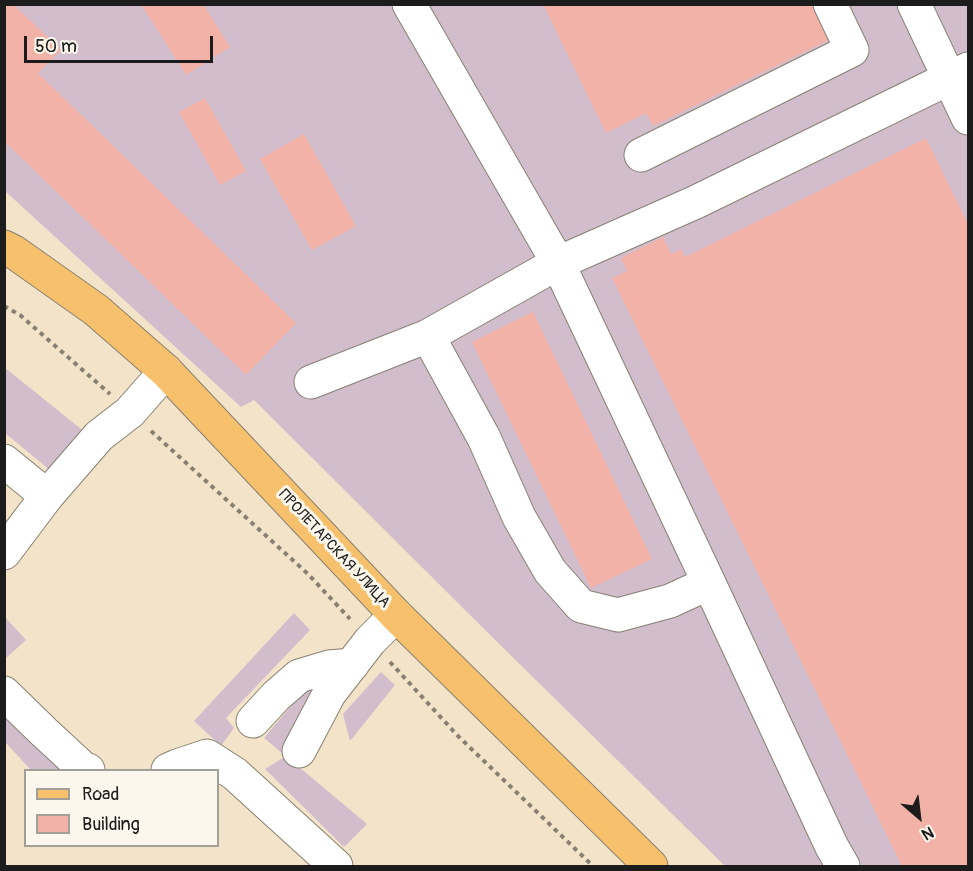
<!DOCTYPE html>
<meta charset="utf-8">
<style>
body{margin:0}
#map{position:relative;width:973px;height:871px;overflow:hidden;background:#f3e4c9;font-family:Pangolin,sans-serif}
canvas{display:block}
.frame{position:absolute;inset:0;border:6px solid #1c1c1c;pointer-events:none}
.legend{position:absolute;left:24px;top:769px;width:195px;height:78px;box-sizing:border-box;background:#fbf7ec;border:2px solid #a29f99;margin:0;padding:8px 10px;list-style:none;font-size:18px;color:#1c1c1c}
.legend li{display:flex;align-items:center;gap:12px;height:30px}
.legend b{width:30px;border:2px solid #a29f99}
.north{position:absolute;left:889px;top:787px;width:60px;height:60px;-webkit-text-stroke:4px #fbf7ec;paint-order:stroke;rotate:152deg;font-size:16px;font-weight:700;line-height:24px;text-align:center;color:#1c1c1c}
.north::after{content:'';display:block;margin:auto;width:21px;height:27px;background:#1c1c1c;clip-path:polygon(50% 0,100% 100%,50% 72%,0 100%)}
.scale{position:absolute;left:24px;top:36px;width:189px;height:27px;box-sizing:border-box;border:3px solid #1c1c1c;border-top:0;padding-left:8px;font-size:18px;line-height:21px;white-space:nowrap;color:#1c1c1c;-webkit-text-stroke:4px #fbf7ec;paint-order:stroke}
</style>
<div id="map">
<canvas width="973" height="871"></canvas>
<div class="frame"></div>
<ul class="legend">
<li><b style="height:8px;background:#f7c06c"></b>Road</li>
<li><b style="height:16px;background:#f3b2a7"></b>Building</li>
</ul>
<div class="north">N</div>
<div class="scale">50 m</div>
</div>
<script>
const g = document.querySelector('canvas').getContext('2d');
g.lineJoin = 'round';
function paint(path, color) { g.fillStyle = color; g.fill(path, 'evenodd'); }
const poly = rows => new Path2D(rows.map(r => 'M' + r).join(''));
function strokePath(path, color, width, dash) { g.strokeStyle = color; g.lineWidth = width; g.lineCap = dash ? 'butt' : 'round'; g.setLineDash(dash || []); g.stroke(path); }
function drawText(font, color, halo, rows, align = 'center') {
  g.font = font + ' Pangolin,sans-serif'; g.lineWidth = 6; g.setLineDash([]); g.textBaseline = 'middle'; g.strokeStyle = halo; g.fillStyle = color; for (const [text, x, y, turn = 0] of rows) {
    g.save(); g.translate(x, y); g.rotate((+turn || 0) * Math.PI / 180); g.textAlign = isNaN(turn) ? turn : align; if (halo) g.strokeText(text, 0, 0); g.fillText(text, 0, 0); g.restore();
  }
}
const industrial = poly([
 [4,5,968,5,968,866,725,866,484,629,254,400,241,407,5,191],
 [4,367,91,437,57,476,5,433],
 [294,613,310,630,226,718,234,728,221,746,194,721],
 [4,616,26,640,6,658,4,657],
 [381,672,395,685,350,741,343,714],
 [310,683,326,692,283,754,264,738],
 [4,707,68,770,31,770,5,742],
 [286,756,367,824,344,847,265,769]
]);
const building = poly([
 [4,4,13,4,61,50,38,73,296,323,246,375,4,141],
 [141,4,203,4,230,47,186,75],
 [543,4,822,4,837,36,653,126,646,113,606,133],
 [205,98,246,171,220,185,179,112],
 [304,134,356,226,312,250,260,159],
 [926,138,968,224,968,866,902,866,612,278,627,271,621,258,663,237,671,254,681,249,685,257],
 [533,312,652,559,591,588,472,342]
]);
const path = poly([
 [4,306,20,315,110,394],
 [151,431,308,574,350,619],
 [390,662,458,736,593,866]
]);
const minor = poly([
 [409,4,558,263,709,583,832,847,843,866],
 [914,4,968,118],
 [641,155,852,50,830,4],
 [428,336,484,438,519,517,550,571,581,606,618,615,670,601,709,583],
 [311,382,428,336,558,263,696,202,968,69],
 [4,461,47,496],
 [4,553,47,496,99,436,130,412,166,371],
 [4,693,44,732,84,769,88,770],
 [253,721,276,696,299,676,329,667,352,665],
 [299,751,329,694,370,641,396,615],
 [168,770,177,766,207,756,235,774,336,866]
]);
const major = poly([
 [4,247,14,252,96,310,166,371,396,615,651,866]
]);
const streetNames = [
 ["ПРОЛЕТАРСКАЯ УЛИЦА",334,549,47]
];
paint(industrial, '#d1bdcc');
paint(building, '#f3b2a7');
strokePath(minor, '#888072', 35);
strokePath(major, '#888072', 35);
strokePath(path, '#888072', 4, [4.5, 4.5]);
strokePath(minor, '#fff', 33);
strokePath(major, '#f7c06c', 33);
drawText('15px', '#1c1c1c', '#fbf7ec', streetNames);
</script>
